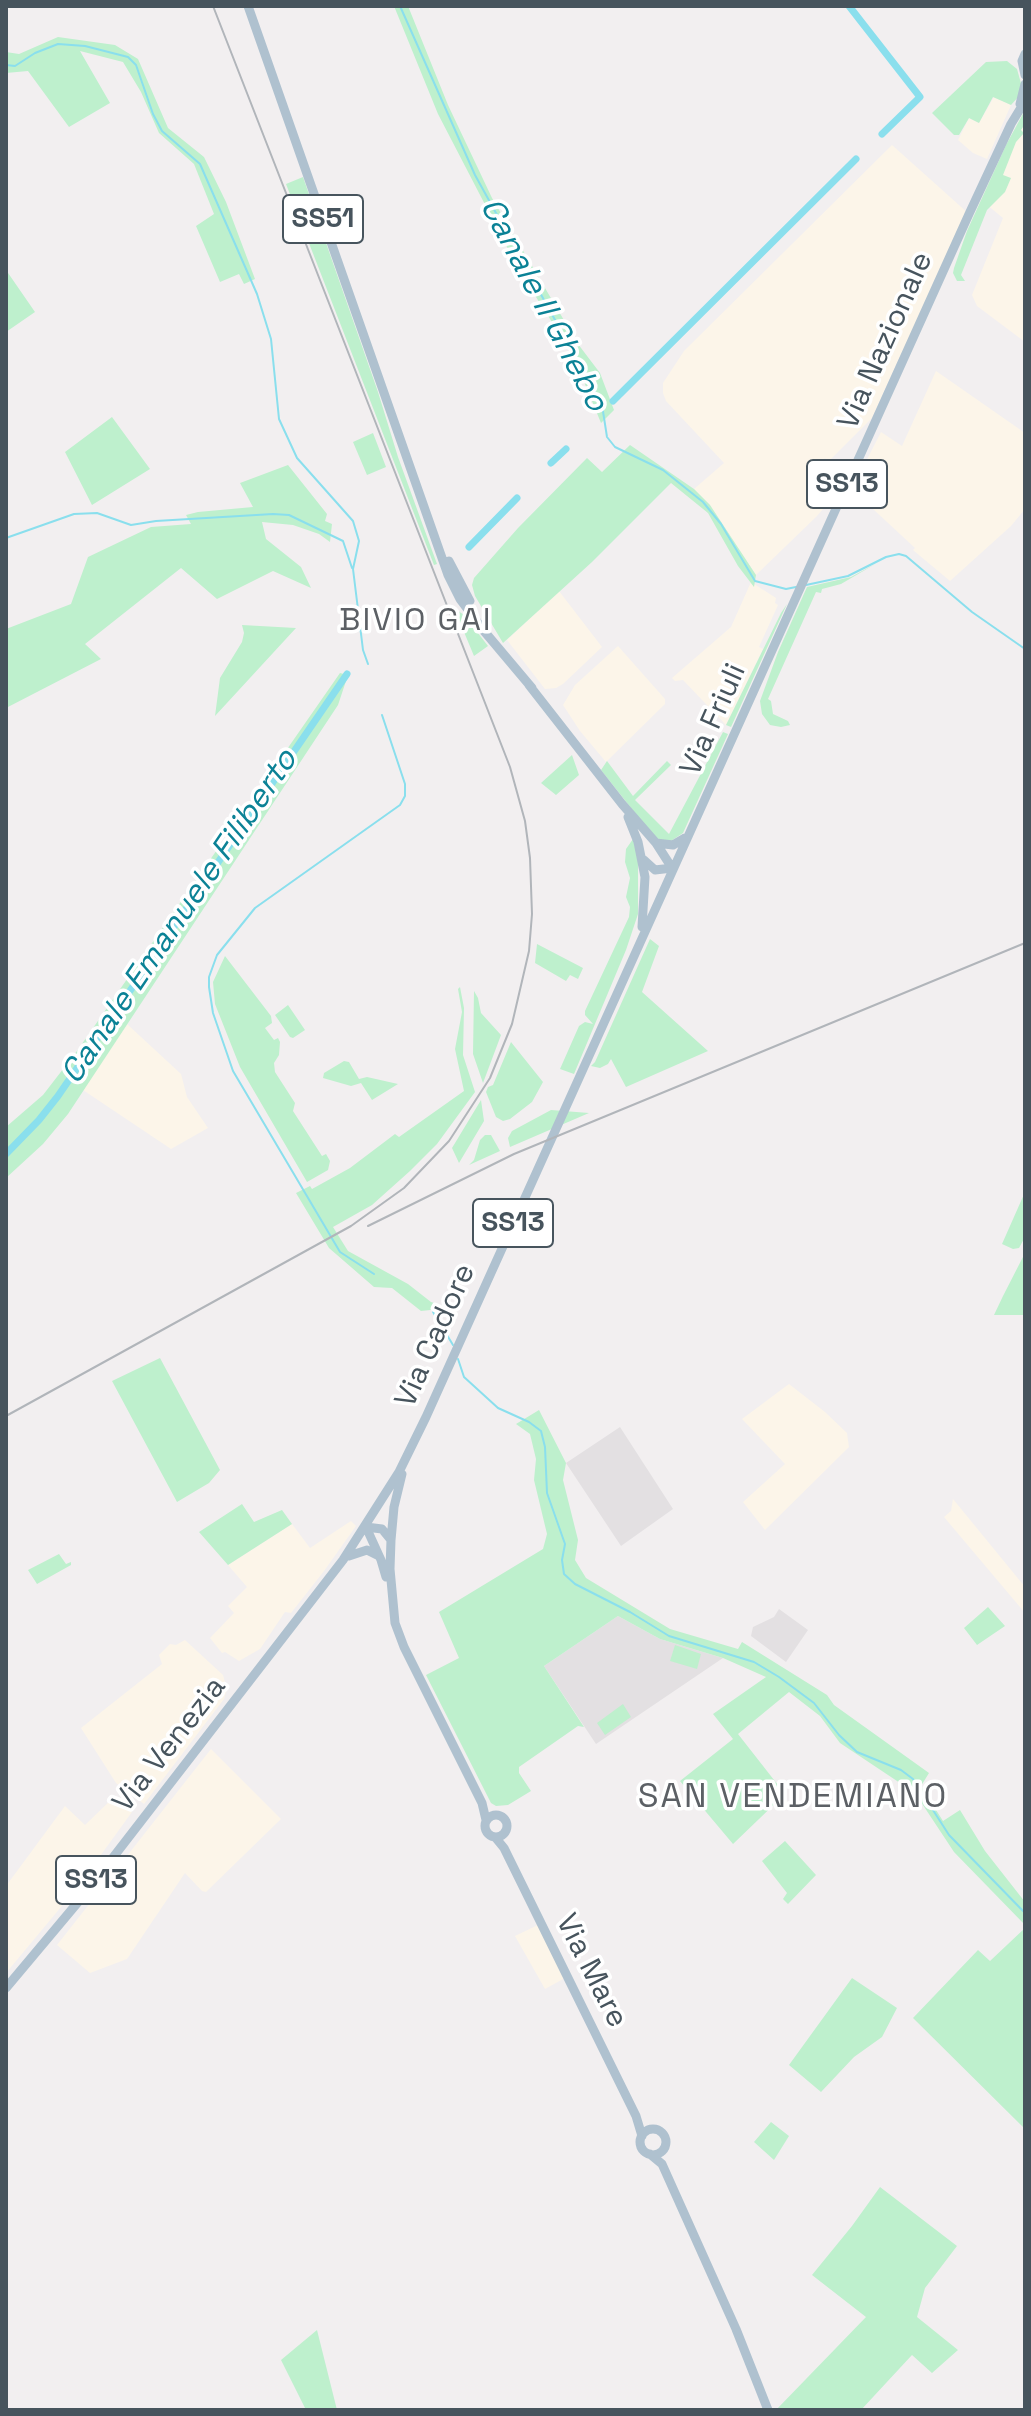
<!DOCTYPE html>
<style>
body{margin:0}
#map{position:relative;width:1031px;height:2416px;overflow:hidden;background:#f2eff0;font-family:"Space Grotesk",sans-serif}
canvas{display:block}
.frame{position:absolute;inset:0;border:8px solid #47545d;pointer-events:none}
</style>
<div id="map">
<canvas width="1031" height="2416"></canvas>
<div class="frame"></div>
</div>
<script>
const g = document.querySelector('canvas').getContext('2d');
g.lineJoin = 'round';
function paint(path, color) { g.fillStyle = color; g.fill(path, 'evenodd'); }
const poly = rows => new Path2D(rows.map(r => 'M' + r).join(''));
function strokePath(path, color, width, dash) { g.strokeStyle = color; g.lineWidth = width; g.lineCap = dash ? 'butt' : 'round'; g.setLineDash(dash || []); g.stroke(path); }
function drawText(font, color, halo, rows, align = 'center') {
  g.font = font + ' "Space Grotesk",sans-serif'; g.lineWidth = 7; g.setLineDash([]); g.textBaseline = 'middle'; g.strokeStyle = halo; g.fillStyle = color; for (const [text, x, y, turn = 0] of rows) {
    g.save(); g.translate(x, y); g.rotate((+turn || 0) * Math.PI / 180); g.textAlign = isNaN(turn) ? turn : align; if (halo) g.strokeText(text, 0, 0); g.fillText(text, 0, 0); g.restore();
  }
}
const commercial = poly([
 [994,97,1011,105,987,159,973,153,958,140,969,118,979,123],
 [1025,110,1025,342,977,306,972,295,1003,218,981,200],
 [892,145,969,214,914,338,902,352,872,418,828,462,825,458,822,462,822,469,826,476,822,480,829,490,831,500,816,517,756,575,710,505,694,489,724,463,666,401,663,393,663,383,684,351],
 [936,371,1025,433,1025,509,1011,526,950,581,913,550,915,548,859,496,861,488,854,485,881,432,902,446],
 [751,582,776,598,775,603,778,605,759,647,763,649,726,725,683,680,675,681,672,678,731,627],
 [559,591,602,647,563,684,556,688,545,689,507,640],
 [618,646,665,699,665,704,606,762,580,731,563,705,575,685],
 [127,1024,181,1074,187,1097,208,1128,171,1149,83,1090],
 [789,1384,825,1412,847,1433,849,1447,765,1530,743,1502,785,1464,742,1419],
 [953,1499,1025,1587,1025,1613,944,1517,951,1511],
 [351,1521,356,1526,324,1571,291,1613,285,1612,260,1649,239,1661,225,1652,222,1653,210,1638,234,1613,228,1606,247,1587,228,1565,292,1524,310,1548],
 [185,1640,223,1675,227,1689,224,1699,144,1804,116,1783,81,1728,162,1664,159,1655,170,1644,176,1645],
 [211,1749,281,1819,206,1892,202,1891,185,1873,127,1959,90,1973,57,1945],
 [115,1796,132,1812,82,1881,76,1877,67,1889,66,1901,6,1973,6,1886,65,1806,85,1825],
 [540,1924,567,1977,545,1989,515,1936]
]);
const education = poly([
 [620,1427,673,1509,621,1546,566,1463],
 [779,1609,808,1630,786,1662,751,1636,753,1627,774,1617],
 [618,1616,660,1639,723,1658,596,1744,544,1666]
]);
const green = poly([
 [394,6,408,6,448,105,492,198,578,344,600,373,614,410,601,423,573,355,520,272,438,114],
 [58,37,115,45,138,59,168,128,204,157,226,202,255,279,244,284,239,274,220,282,196,226,214,214,194,164,159,133,141,92,123,62,80,51,110,103,69,127,28,71,6,73,6,52,19,54],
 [1007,61,1017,69,1022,87,1020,95,1011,105,993,97,979,123,969,118,959,135,954,135,932,113,986,62],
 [1025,110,1025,124,1021,130,1024,133,1016,142,1003,175,1011,178,1005,192,987,210,961,275,965,281,957,281,953,273,954,268,967,231,1006,145],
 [303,177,378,392,398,457,437,564,434,565,286,184],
 [6,270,35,312,6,332],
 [112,417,150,469,92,505,65,452],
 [373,433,386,467,367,475,353,442],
 [630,445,694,489,710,505,756,575,754,587,738,566,708,513,671,483,592,562,503,643,475,596,472,585,474,578,518,528,587,458,602,472],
 [288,465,327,514,325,521,332,524,330,542,319,534,293,525,262,522,266,539,301,567,311,588,273,571,217,599,181,568,85,644,101,659,6,708,6,629,71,604,88,557,151,527,191,524,186,515,198,512,253,507,240,483],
 [877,563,841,584,822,589,821,593,816,592,768,699,771,701,773,714,788,721,790,725,781,727,770,725,762,714,760,701,778,652,807,587,851,577],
 [787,604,731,727,726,725,781,613],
 [454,608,464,615,488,646,474,656],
 [242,625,296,628,215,716,220,678,242,642,244,633],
 [340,673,348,675,338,705,68,1114,43,1144,6,1178,6,1127,43,1095,77,1051],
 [723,732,728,734,683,833,668,843,654,837,601,770,607,761,633,796,667,761,671,765,635,800,669,834],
 [572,755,579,775,556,795,541,783],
 [633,839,638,860,638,914,626,950,574,1074,560,1069,579,1026,585,1022,593,1024,585,1015,585,1011,629,917,630,907,626,897,630,878,625,862,626,849],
 [650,939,659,946,642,992,708,1051,626,1087,611,1059,608,1064,600,1068,591,1066,595,1062],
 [537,944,583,968,578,979,570,975,566,981,535,963],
 [225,956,271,1016,272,1023,265,1028,274,1040,278,1038,280,1042,279,1055,274,1063,275,1072,295,1103,293,1111,322,1156,326,1154,330,1161,328,1170,307,1182,240,1067,215,1004,213,982],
 [460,987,464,1008,463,1055,475,1092,437,1144,410,1171,372,1205,333,1227,348,1251,408,1284,431,1302,449,1308,421,1311,392,1288,374,1287,329,1248,296,1193,310,1186,312,1189,350,1168,395,1134,399,1137,464,1091,455,1049,462,1012,458,989],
 [474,991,478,998,481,1013,501,1035,483,1083,473,1054],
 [288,1005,305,1030,293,1038,290,1037,275,1015],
 [511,1042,543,1082,532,1102,510,1119,503,1121,496,1117,486,1092,488,1087,493,1085],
 [344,1061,349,1062,359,1079,367,1077,398,1084,372,1100,361,1083,351,1086,323,1078,324,1073],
 [481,1100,484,1121,459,1163,452,1148],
 [551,1110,589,1113,510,1147,508,1138,512,1131],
 [485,1135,491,1135,500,1151,469,1165,474,1160,480,1140],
 [1025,1192,1025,1237,1019,1248,1013,1249,1002,1244],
 [1025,1253,1025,1315,994,1315,1003,1296],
 [160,1358,220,1470,209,1483,177,1502,112,1381],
 [539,1410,566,1463,563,1480,578,1540,575,1560,586,1578,670,1629,738,1649,742,1642,827,1695,834,1705,929,1773,921,1786,943,1821,960,1810,985,1851,1025,1902,1025,1925,954,1852,915,1793,840,1743,820,1716,789,1692,738,1734,785,1794,733,1844,680,1781,733,1739,713,1714,766,1677,723,1658,660,1639,618,1616,544,1666,584,1727,578,1726,519,1767,519,1773,531,1791,508,1805,496,1806,491,1803,426,1675,459,1658,439,1612,543,1549,547,1534,534,1480,536,1459,530,1434,516,1424],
 [242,1504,254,1522,282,1510,292,1524,228,1565,199,1532],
 [59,1554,66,1564,71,1562,71,1565,37,1584,28,1570],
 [988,1607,1005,1626,977,1645,964,1628],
 [675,1645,701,1654,697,1669,670,1661],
 [623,1704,631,1717,605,1735,597,1723],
 [785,1841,816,1875,788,1904,783,1899,787,1893,762,1861],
 [1025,1928,1025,2129,913,2018,978,1950,990,1961],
 [852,1978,897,2008,882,2037,854,2057,821,2092,789,2065],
 [771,2122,789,2136,774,2160,754,2142],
 [880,2187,957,2246,925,2288,917,2317,958,2350,932,2373,912,2355,861,2410,776,2410,866,2317,812,2275,852,2226],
 [317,2330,337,2410,306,2410,281,2360]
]);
const stream = poly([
 [400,6,475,175,602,405,607,437,615,447,663,470,703,502,721,524,755,581,786,589,796,587],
 [6,65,15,66,35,53,58,44,85,46,128,57,136,65,153,114,162,131,200,164,257,294,271,339,279,419,297,458,353,521,359,541,353,569,363,650,368,664],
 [6,538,74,514,97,513,131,525,156,521,273,514,289,515,343,541,352,568],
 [806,585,848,576,886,557,899,554,906,556,972,612,1025,649],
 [374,1274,340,1252,233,1071,213,1013,209,987,209,977,217,955,255,908,400,805,405,796,405,784,382,715],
 [433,1312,453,1345],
 [458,1359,464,1377,498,1408,529,1422,541,1431,545,1447,547,1493,565,1544,562,1560,564,1574,575,1584,630,1612,669,1636,754,1662,779,1677,814,1703,839,1735,857,1752,901,1770,913,1779,949,1835,1025,1913]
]);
const canal = poly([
 [849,6,920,97,882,134],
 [613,401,856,159],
 [551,463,566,449],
 [469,547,517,498],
 [6,1154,39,1120,58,1096,347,674]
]);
const major = poly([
 [248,6,448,575,460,599,484,631,532,688],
 [1025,54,1022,61,1025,75],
 [1020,104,1025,84],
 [449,561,470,601],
 [529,685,622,804,656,843,672,868],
 [628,817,638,842,645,877,642,927],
 [656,843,673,845,685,838],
 [644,860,655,870,672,868],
 [402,1474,394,1507,391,1540,390,1569,395,1623,404,1647,482,1803,486,1820],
 [366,1527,381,1560,386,1577],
 [366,1527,382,1529,391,1540],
 [349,1556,367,1550,379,1556],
 '485 1826a11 11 0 1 1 22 0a11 11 0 1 1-22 0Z',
 [495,1837,504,1848,636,2116,642,2136],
 [6,1988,84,1895,343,1560,399,1472,426,1417,969,214,1011,124,1025,101],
 '640 2142a13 13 0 1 1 26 0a13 13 0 1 1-26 0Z',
 [650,2154,662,2164,736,2329,768,2410]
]);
const rail = poly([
 [368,1226,514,1154,1025,943],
 [6,1416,351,1226,404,1188,449,1141,490,1078,512,1024,529,951,532,914,530,858,525,821,510,767,213,6]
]);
const shields = [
 [323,219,80],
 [847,484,80],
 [513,1223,80],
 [96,1880,80]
];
const shieldNames = [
 ["SS51",323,219],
 ["SS13",847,484],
 ["SS13",513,1223],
 ["SS13",96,1880]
];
const streetNames = [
 ["Via Nazionale",886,341,-66],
 ["Via Friuli",714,720,-66],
 ["Via Cadore",436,1336,-66],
 ["Via Venezia",170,1745,-52],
 ["Via Mare",591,1971,63]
];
const waterNames = [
 ["Canale Il Ghebo",543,305,62],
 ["Canale Emanuele Filiberto",180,917,-56]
];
const neighbourhoodNames = [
 ["BIVIO GAI",416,621]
];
const quarterNames = [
 ["SAN VENDEMIANO",793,1798]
];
paint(commercial, '#fcf5e9');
paint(education, '#e3e0e2');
paint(green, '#bef0cd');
strokePath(stream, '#8adfed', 2);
strokePath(canal, '#8adfed', 7);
strokePath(major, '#afc1cf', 9);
strokePath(rail, '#b1b5ba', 2);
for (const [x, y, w] of shields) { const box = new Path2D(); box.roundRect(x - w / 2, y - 24, w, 48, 6); g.fillStyle = '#fff'; g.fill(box); strokePath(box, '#47545d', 2); }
drawText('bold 28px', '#47545d', null, shieldNames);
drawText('30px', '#47545d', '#fff', streetNames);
drawText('italic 32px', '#0b8296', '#fff', waterNames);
g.letterSpacing = '2px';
drawText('32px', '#5c6065', '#fff', neighbourhoodNames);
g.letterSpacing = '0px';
g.letterSpacing = '2px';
drawText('34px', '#5c6065', '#fff', quarterNames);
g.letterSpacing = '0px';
</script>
